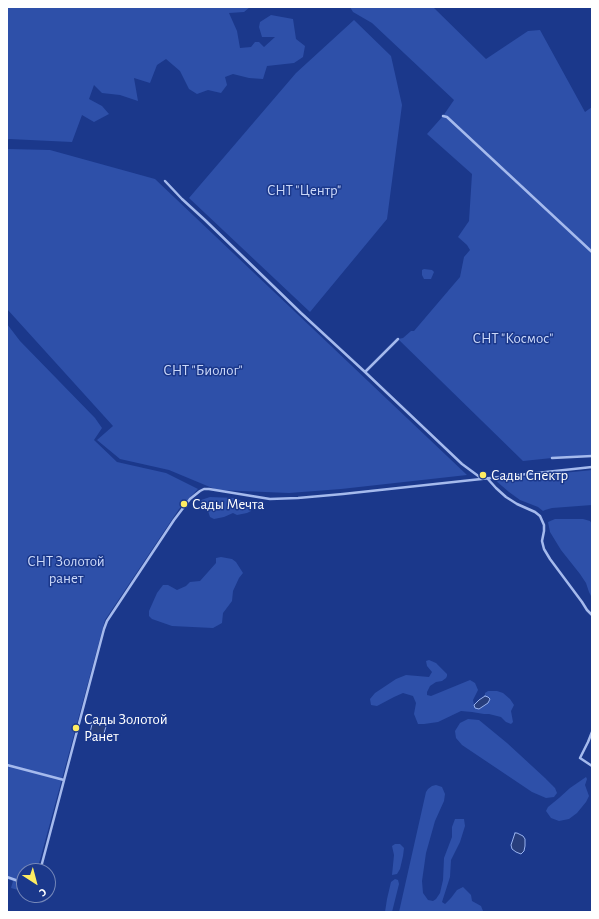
<!DOCTYPE html>
<meta charset="utf-8">
<style>
body{margin:0}
#map{position:relative;width:599px;height:919px;overflow:hidden;background:#1b388b;font-family:"Alegreya Sans",sans-serif}
canvas{display:block}
.frame{position:absolute;inset:0;border:8px solid #fff;pointer-events:none}
.north{position:absolute;left:16px;top:863px;width:40px;height:40px;box-sizing:border-box;background:#1b388b;border:1px solid #7688b9;border-radius:50%;rotate:144deg;font-size:11px;font-weight:700;line-height:16px;text-align:center;color:#fff}
.north::after{content:'';display:block;margin:auto;width:14px;height:18px;background:#feec62;clip-path:polygon(50% 0,100% 100%,50% 72%,0 100%)}
</style>
<div id="map">
<canvas width="599" height="919"></canvas>
<div class="frame"></div>
<div class="north">С</div>
</div>
<script>
const g = document.querySelector('canvas').getContext('2d');
g.lineJoin = 'round';
function paint(path, color) { g.fillStyle = color; g.fill(path, 'evenodd'); }
const poly = rows => new Path2D(rows.map(r => 'M' + r).join(''));
function strokePath(path, color, width, dash) { g.strokeStyle = color; g.lineWidth = width; g.lineCap = dash ? 'butt' : 'round'; g.setLineDash(dash || []); g.stroke(path); }
function drawText(font, color, halo, rows, align = 'center') {
  g.font = font + ' "Alegreya Sans",sans-serif'; g.lineWidth = 3; g.setLineDash([]); g.textBaseline = 'middle'; g.strokeStyle = halo; g.fillStyle = color; for (const [text, x, y, turn = 0] of rows) {
    g.save(); g.translate(x, y); g.rotate((+turn || 0) * Math.PI / 180); g.textAlign = isNaN(turn) ? turn : align; if (halo) g.strokeText(text, 0, 0); g.fillText(text, 0, 0); g.restore();
  }
}
const green = poly([
 [7,7,250,7,244,12,229,13,237,31,240,48,251,47,255,42,259,42,264,47,275,37,262,37,259,27,260,22,271,15,293,19,296,39,305,46,303,57,294,63,267,66,263,79,249,78,233,74,225,77,227,85,221,93,208,90,197,94,189,89,180,71,166,59,157,65,150,83,134,78,138,101,120,95,102,93,94,85,89,99,102,106,109,114,94,122,82,115,72,142,9,139,7,140],
 [350,7,433,7,486,59,528,31,540,30,585,112,592,107,592,456,552,458,523,461,398,339,403,338,411,331,414,331,460,277,464,257,470,250,467,245,458,237,469,221,472,174,427,134,443,116,454,100,372,23,353,12],
 [354,20,391,56,402,105,387,219,310,312,189,198,296,73],
 [7,149,50,150,155,179,467,475,341,489,289,493,217,490,169,470,120,459,97,440,113,426,7,309],
 [424,269,432,270,434,272,431,279,424,279,422,275,422,270],
 [7,324,20,341,95,418,102,428,94,440,117,462,166,473,198,489,179,509,105,620,40,860,36,871,24,871,24,885,21,884,18,890,11,888,13,881,7,879],
 [592,470,592,505,552,508,545,510,543,511,538,507,520,500,509,492,495,480],
 [210,497,234,498,250,504,251,511,247,513,237,515,233,513,224,517,214,519,210,517,207,508,201,500],
 [555,519,583,519,590,521,592,524,592,595,591,596,589,592,586,583,580,574,561,550,550,532,548,522],
 [221,557,232,559,236,562,243,573,239,578,233,591,232,601,223,613,222,623,213,628,172,626,152,619,149,616,149,611,157,593,163,585,168,585,177,590,186,586,190,582,200,581,216,563,216,558],
 [429,660,436,663,447,674,447,676,446,678,442,681,436,682,430,686,427,692,427,695,431,696,470,680,475,683,478,690,473,700,474,705,488,697,485,696,485,693,488,691,497,691,503,693,510,699,514,705,511,711,513,722,511,724,506,722,501,717,489,714,484,714,472,712,461,711,438,722,424,724,418,724,414,714,416,703,413,696,403,693,394,697,377,706,371,705,370,699,375,693,396,679,406,675,429,677,432,672,427,666,426,661],
 [468,719,479,720,507,743,545,778,555,788,557,793,554,797,546,798,532,792,462,745,456,738,455,731,460,723],
 [586,777,587,779,585,785,589,796,586,802,577,813,569,819,559,821,551,818,546,811,548,807,559,798,570,788],
 [436,785,442,787,445,794,444,801,435,821,426,853,422,881,423,893,428,900,433,901,436,899,440,893,443,880,444,858,452,837,452,827,455,819,464,819,465,826,460,842,451,860,450,877,442,902,445,904,451,898,457,890,463,887,471,895,472,901,481,906,483,911,483,912,399,912,426,792,428,789,432,786],
 [395,844,400,844,404,848,403,856,400,869,397,874,392,875,394,855,392,846],
 [395,879,398,880,399,884,392,912,385,912,387,899,391,882]
]);
const water = poly([
 [485,696,488,697,490,699,488,703,479,709,475,708,474,705,479,700,485,696],
 [95,718,105,721,107,723,102,740,100,741,90,739,89,737,93,720,95,718],
 [515,833,517,833,523,836,525,839,525,846,524,851,521,854,516,852,512,849,511,845,515,833]
]);
const street = poly([
 [443,116,447,117,592,252],
 [165,181,182,199,205,220,301,313,365,372,462,464,481,478],
 [365,372,398,339],
 [552,458,592,456],
 [487,478,496,488,506,497,517,504,535,512,540,516,544,525,544,531,542,541,544,549,550,559,582,602,587,610,592,615],
 [592,732,588,742,580,758,592,766],
 [7,765,64,780],
 [40,871,104,629,107,621,174,520,190,499,200,491,204,489,209,489,270,499,298,498,343,494,592,467],
 [7,877,24,883],
 [29,896,30,895]
]);
const markers = [
 [483,475,4,"#feec62"],
 [184,504,4,"#feec62"],
 [76,728,4,"#feec62"]
];
const parkNames = [
 ["СНТ \"Центр\"",304,190],
 ["СНТ \"Космос\"",513,338],
 ["СНТ \"Биолог\"",203,370],
 ["СНТ Золотой",66,561],
 ["ранет",66,578]
];
const poiNames = [
 ["Сады Спектр",491,475],
 ["Сады Мечта",192,504],
 ["Сады Золотой",84,719],
 ["Ранет",84,736]
];
paint(green, '#2e50a9');
paint(water, '#283e7c');
strokePath(water, '#98b2ef', 1);
strokePath(street, '#a5baed', 2.5);
for (const [x, y, r, color] of markers) { const dot = new Path2D(); dot.arc(x, y, r, 0, 2 * Math.PI); g.fillStyle = color; g.fill(dot); strokePath(dot, '#1b388b', 1.5); }
drawText('15px', '#cbd8f9', '#1b388b', parkNames);
drawText('15px', '#fff', '#1b388b', poiNames, 'left');
</script>
